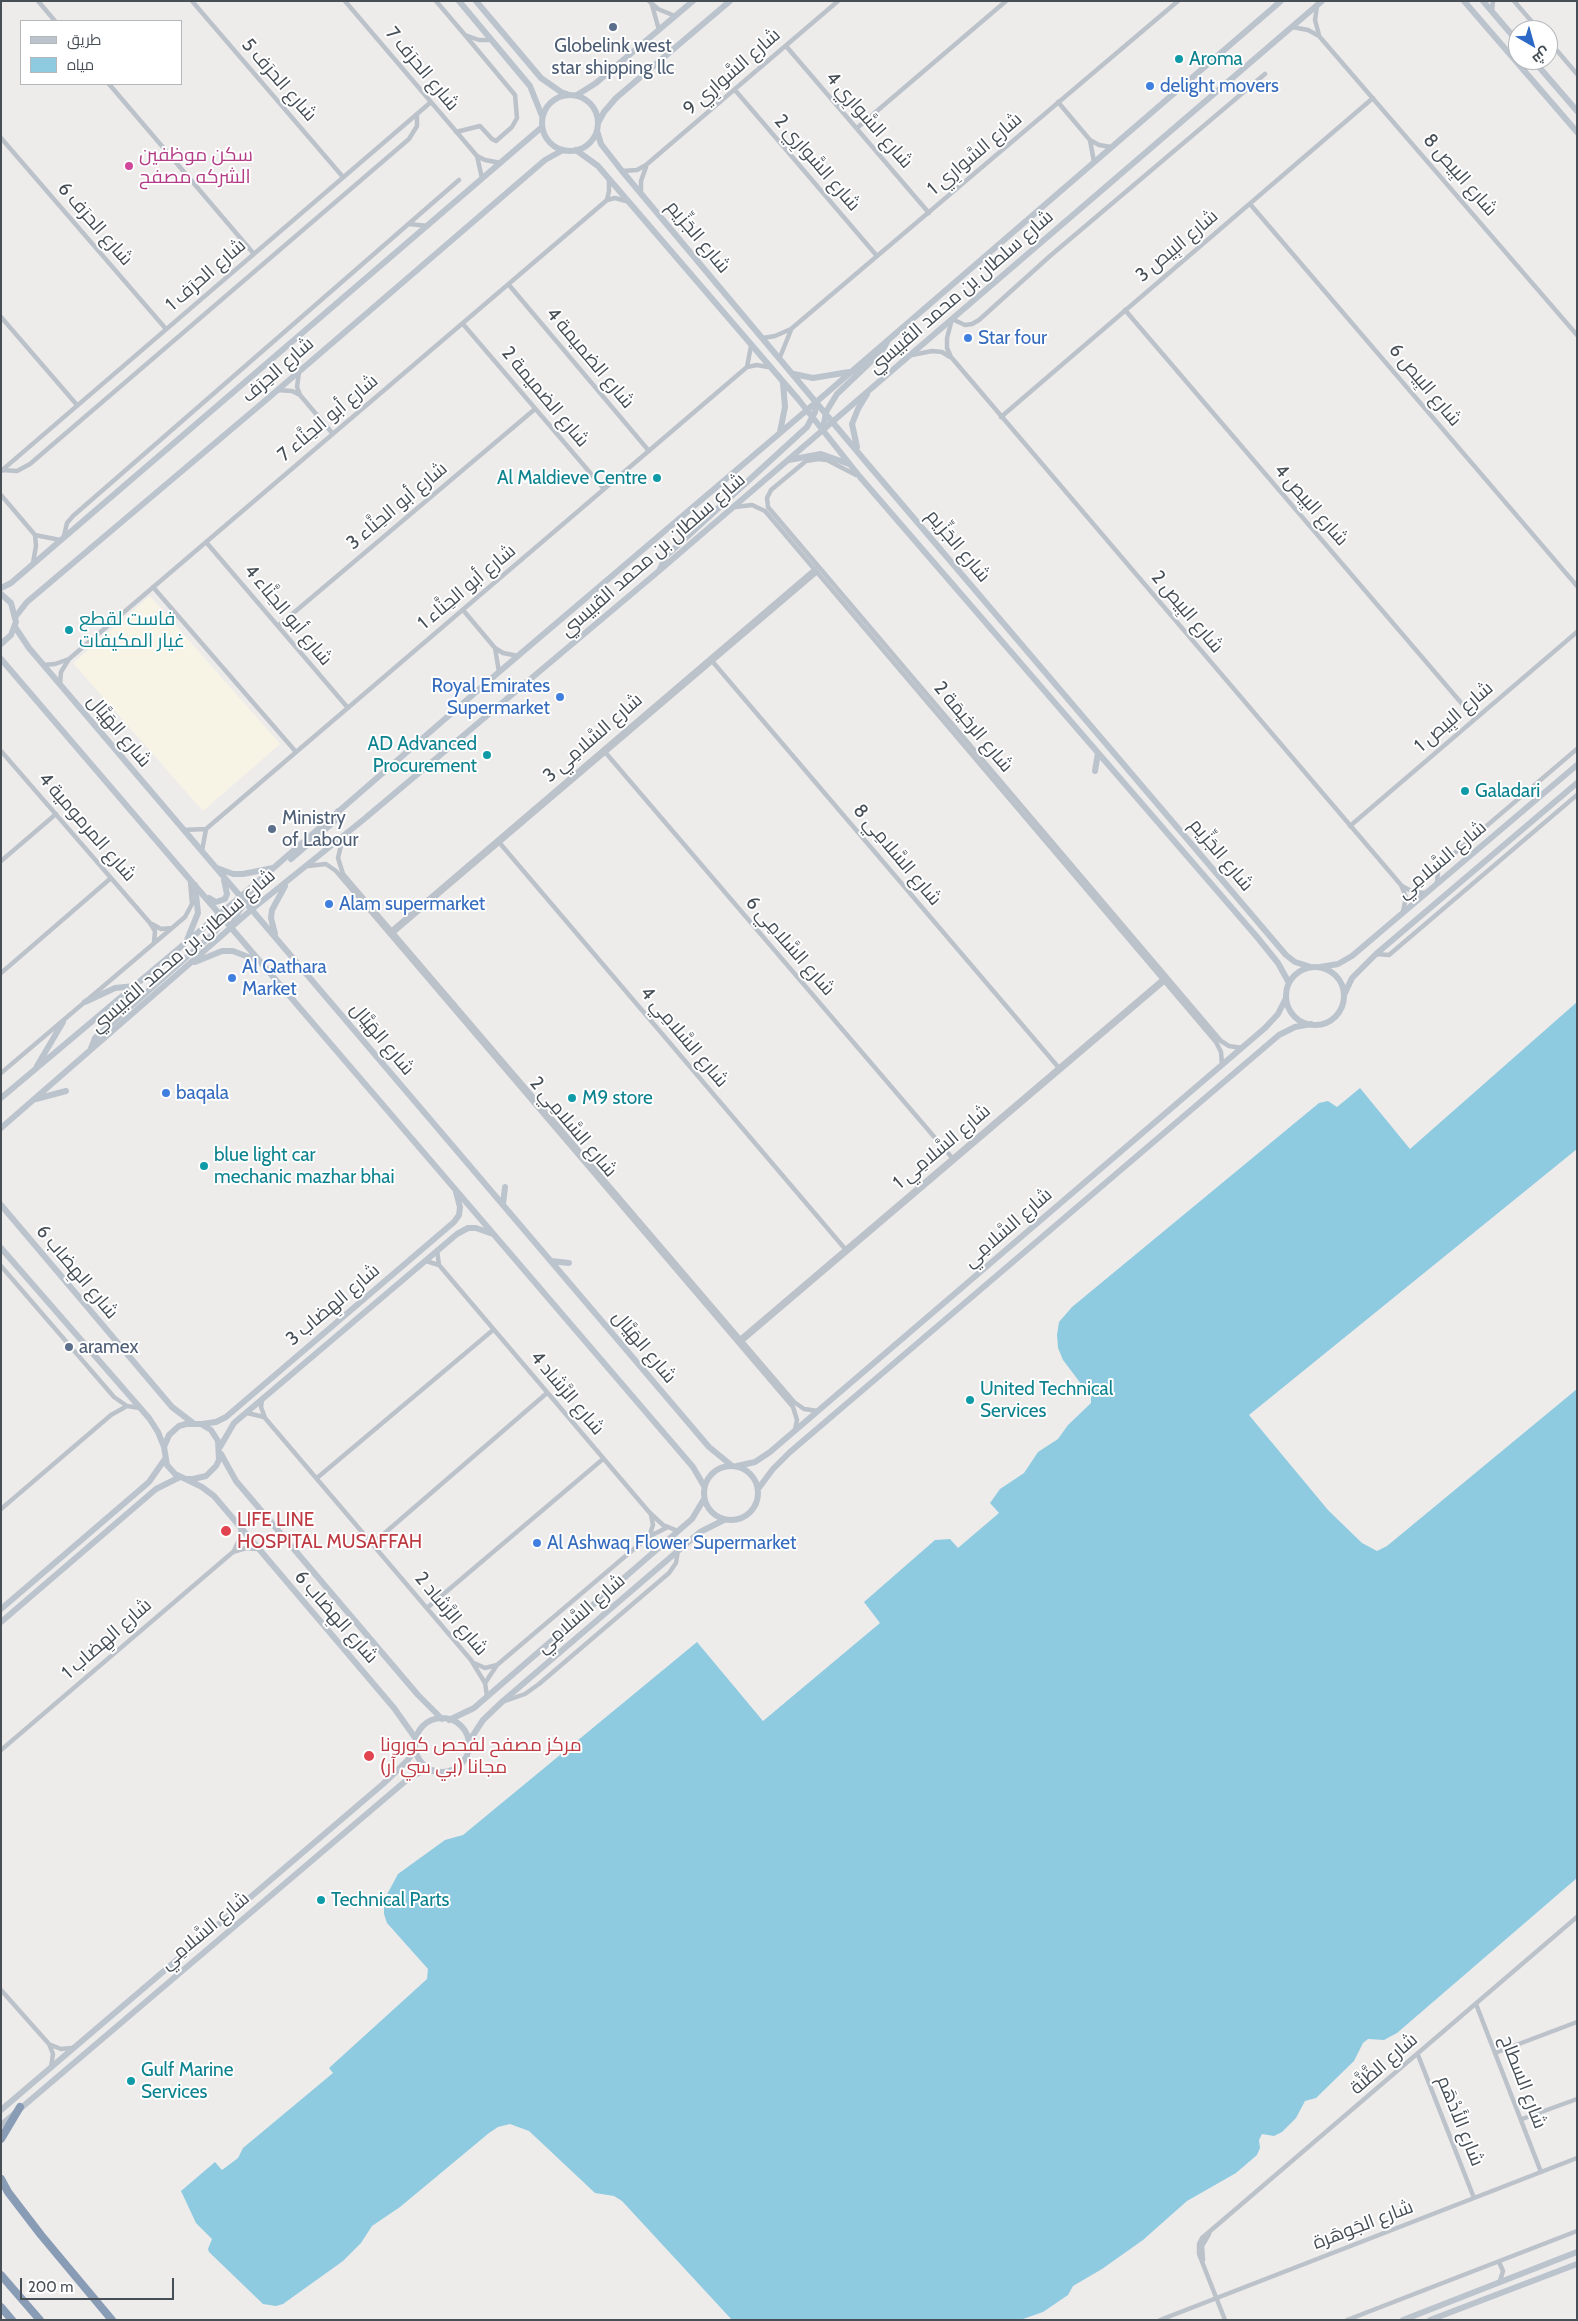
<!DOCTYPE html>
<meta charset="utf-8">
<style>
body{margin:0}
#map{position:relative;width:1578px;height:2321px;overflow:hidden;background:#eeebeb;font-family:Cabin,Cairo,sans-serif}
canvas{display:block}
.frame{position:absolute;inset:0;border:2px solid #464e56;pointer-events:none}
.legend{position:absolute;left:20px;top:20px;width:162px;height:65px;box-sizing:border-box;background:#fff;border:1px solid #b5b8bb;margin:0;padding:6px 9px;list-style:none;font-size:15px;color:#464e56}
.legend li{display:flex;align-items:center;gap:10px;height:25px}
.legend b{width:25px;border:1px solid #b5b8bb}
.north{position:absolute;left:1508px;top:20px;width:50px;height:50px;box-sizing:border-box;background:#fff;border:1px solid #b5b8bb;border-radius:50%;rotate:142deg;font-size:14px;font-weight:700;line-height:20px;text-align:center;color:#464e56}
.north::after{content:'';display:block;margin:auto;width:18px;height:22px;background:#2d69c6;clip-path:polygon(50% 0,100% 100%,50% 72%,0 100%)}
.scale{position:absolute;left:20px;top:2278px;width:154px;height:22px;box-sizing:border-box;border:2px solid #464e56;border-top:0;padding-left:6px;font-size:15px;line-height:18px;white-space:nowrap;color:#464e56;-webkit-text-stroke:4px #fff;paint-order:stroke}
</style>
<div id="map">
<canvas width="1578" height="2321"></canvas>
<div class="frame"></div>
<ul class="legend">
<li><b style="height:6px;background:#bbc3cd"></b>طريق</li>
<li><b style="height:14px;background:#8fcbe0"></b>مياه</li>
</ul>
<div class="north">ش</div>
<div class="scale">200 m</div>
</div>
<script>
const g = document.querySelector('canvas').getContext('2d');
g.lineJoin = 'round';
function paint(path, color) { g.fillStyle = color; g.fill(path, 'evenodd'); }
const poly = rows => new Path2D(rows.map(r => 'M' + r).join(''));
function strokePath(path, color, width, dash) { g.strokeStyle = color; g.lineWidth = width; g.lineCap = dash ? 'butt' : 'round'; g.setLineDash(dash || []); g.stroke(path); }
function drawText(font, color, halo, rows, align = 'center') {
  g.font = font + ' Cabin,Cairo,sans-serif'; g.lineWidth = 4; g.setLineDash([]); g.textBaseline = 'middle'; g.strokeStyle = halo; g.fillStyle = color; for (const [text, x, y, turn = 0] of rows) {
    g.save(); g.translate(x, y); g.rotate((+turn || 0) * Math.PI / 180); g.textAlign = isNaN(turn) ? turn : align; if (halo) g.strokeText(text, 0, 0); g.fillText(text, 0, 0); g.restore();
  }
}
const commercial = poly([
 [150,596,280,744,203,811,73,663]
]);
const water = poly([
 [1577,1002,1577,1149,1249,1415,1328,1510,1362,1543,1377,1551,1387,1546,1577,1389,1577,1878,1397,2033,1384,2040,1368,2039,1363,2043,1354,2061,1316,2098,1305,2101,1296,2118,1282,2132,1274,2136,1262,2134,1259,2140,1260,2148,1257,2155,1236,2173,1187,2201,1143,2240,1102,2269,1073,2286,1068,2295,1043,2312,1020,2320,732,2320,622,2201,614,2196,595,2193,529,2131,510,2124,498,2127,489,2133,400,2207,372,2226,361,2243,343,2261,283,2304,276,2306,263,2304,209,2252,208,2249,212,2239,196,2223,181,2191,215,2162,222,2170,238,2158,243,2148,333,2073,329,2068,427,1979,428,1969,387,1923,384,1914,384,1900,398,1874,445,1840,463,1835,697,1642,763,1721,880,1623,864,1602,935,1540,950,1539,958,1548,999,1513,990,1503,1000,1489,1024,1473,1038,1452,1058,1439,1068,1425,1091,1403,1091,1397,1063,1360,1058,1348,1057,1335,1059,1322,1072,1307,1319,1103,1328,1101,1337,1107,1360,1088,1410,1149]
]);
const street = poly([
 [38,1,55,21],
 [192,1,343,177],
 [345,1,477,156,482,178],
 [436,1,465,35,479,40,492,40],
 [649,1,658,9,675,16],
 [1514,1,1539,30],
 [652,5,659,30],
 [1317,6,1315,20,1319,35],
 [1492,10,1493,1],
 [1292,27,1308,30,1319,36,1577,335],
 [1548,40,1577,74],
 [786,46,929,213],
 [1265,74,1050,256,979,320,972,324,965,325,952,319,947,338,947,348,951,357,1401,885,1406,897,1403,912],
 [109,84,254,254],
 [735,90,877,256],
 [1058,102,1090,140,1094,162],
 [857,128,1006,1],
 [456,132,480,126,492,139,496,141,512,127,517,118,515,95,465,35],
 [1,138,166,329],
 [1090,140,1099,145,1111,147],
 [477,156,485,160,501,163],
 [622,171,637,170,646,165,838,1],
 [641,192,641,181,646,167],
 [607,200,609,191,609,180],
 [1250,204,1577,586],
 [409,224,428,226],
 [509,285,649,451],
 [1125,310,1475,719],
 [1,317,77,405],
 [463,324,604,489],
 [763,338,775,336,791,329,1178,1],
 [912,355,932,351,942,352,950,357],
 [780,357,791,330],
 [747,367,751,346],
 [299,372,297,387,300,395,333,434],
 [277,390,292,391,300,395],
 [1001,417,1373,98],
 [2,470,17,471,30,464,409,139,417,126,417,114],
 [1,471,431,102],
 [856,475,827,460,818,459,806,461,771,490,767,498,768,507,1221,1041,1229,1046,1242,1048],
 [1,495,35,535,60,540],
 [735,507,752,505,765,511,1216,1042,1221,1052,1222,1065],
 [64,536,67,523,73,516,459,180],
 [206,542,348,708],
 [33,563,36,546,35,535],
 [153,587,296,752],
 [463,610,495,648,503,653,518,656],
 [278,626,535,409],
 [495,648,499,672],
 [712,661,1059,1068],
 [43,665,55,664,69,659,607,200,615,198,626,201],
 [60,684,61,672,69,659],
 [1,751,150,923,155,931,154,943],
 [605,752,954,1160],
 [1350,826,1577,632],
 [183,830,206,829,747,367,757,365,768,367],
 [343,837,338,858,343,874,794,1402,804,1409,818,1411],
 [498,841,846,1250],
 [202,851,206,829],
 [1,861,56,814],
 [308,866,326,864,336,871,793,1407,797,1420,795,1430],
 [1437,883,1438,871,1443,863,1577,749],
 [1402,886,1413,892,1425,893],
 [152,924,161,929,172,928],
 [391,931,815,569],
 [393,933,817,572],
 [1376,954,1389,955,1577,795],
 [1,973,111,878],
 [1,1073,185,917,192,904,190,881],
 [437,1250,439,1265],
 [426,1261,439,1265,649,1512,663,1525,678,1531],
 [1,1266,114,1397,127,1406,140,1408],
 [739,1340,1163,979],
 [741,1342,1166,980],
 [262,1400,261,1407,265,1418,471,1660,485,1683,487,1696],
 [247,1413,264,1417],
 [317,1478,493,1330],
 [1,1509,111,1415,127,1406],
 [650,1534,653,1525,651,1515],
 [372,1544,547,1393],
 [234,1551,239,1540,241,1527],
 [427,1608,603,1459],
 [474,1663,485,1668,497,1665],
 [485,1683,497,1665,648,1537,668,1527],
 [505,1701,525,1694,539,1684,669,1573,676,1563,678,1550],
 [1,1750,233,1552,246,1548,258,1549],
 [1,1990,49,2044,53,2054,51,2067],
 [1476,2004,1541,2172],
 [51,2045,61,2049,72,2048],
 [1495,2053,1577,2022],
 [1418,2055,1474,2198],
 [1522,2119,1577,2099],
 [1203,2260,1202,2246,1209,2234],
 [1499,2262,1503,2271,1500,2281],
 [1160,2320,1577,2158],
 [1225,2320,1199,2254,1199,2244,1202,2238,1577,1917],
 [1347,2320,1577,2231]
]);
const secondary = poly([
 [459,1,530,86,542,116],
 [476,1,541,78,561,92,567,94],
 [1464,1,1577,132],
 [1483,1,1518,42],
 [1533,60,1577,111],
 '542 123a28 28 0 1 1 56 0a28 28 0 1 1-56 0Z',
 [577,95,596,83,693,1],
 [598,123,604,112,616,98,730,1],
 [597,131,601,144,622,171,866,462,1286,955,1295,962,1311,967],
 [576,150,598,166,798,399,860,477,1257,937,1278,963,1289,983],
 [794,374,813,378,849,372],
 [823,429,826,412,837,394,882,351,888,340],
 [780,432,785,407,783,383],
 [857,447,852,424,858,409,867,394],
 [789,460,821,454,849,464],
 [660,569,666,556,807,427,815,412,816,401],
 [1,588,11,583,542,127],
 [1,594,11,603,16,622,11,635,1,644],
 [16,616,27,602,266,400,545,160,563,150],
 [15,627,29,648,709,1447,731,1465],
 [1,659,693,1467,704,1486],
 [1095,771,1098,753],
 [291,859,337,819,338,811],
 [217,868,233,874,243,874,273,868],
 [209,898,216,902,225,899,227,894,224,880],
 [232,925,239,911,260,884],
 [275,934,271,918,272,910,285,886],
 [187,940,198,913,195,885],
 [195,962,222,951,233,951,261,962],
 [1320,967,1338,964,1352,956,1577,765],
 '1286 996a29 29 0 1 1 58 0a29 29 0 1 1-58 0Z',
 [1344,995,1352,978,1376,954,1577,783],
 [85,1002,115,988,135,986],
 [91,1048,95,1038,214,933,236,902],
 [37,1066,63,1022],
 [1,1098,240,897,499,672,807,410,1281,1],
 [36,1099,66,1091],
 [1,1128,251,910,363,820,660,570,1322,1],
 [503,1204,505,1187],
 [1,1205,172,1407,193,1423],
 [1,1248,149,1418,158,1432,164,1447],
 [551,1261,569,1263],
 [202,1424,216,1422,226,1417,454,1222,459,1215,460,1207,456,1192],
 [220,1447,234,1423,457,1234,468,1228,476,1228,493,1234],
 [221,1454,236,1481,418,1695,442,1719],
 '704 1493a27 27 0 1 1 54 0a27 27 0 1 1-54 0Z',
 [737,1466,755,1462,770,1452,1265,1028,1278,1014,1286,998],
 [186,1479,193,1479,206,1476,216,1466,219,1460,218,1441,211,1430,201,1424,186,1424,179,1426,169,1435,164,1447,167,1465,175,1474,202,1487,214,1496,394,1708,416,1739],
 [758,1489,773,1469,790,1452,1279,1035,1295,1027,1311,1024],
 [1,1609,149,1482,165,1459],
 [1,1622,156,1489,180,1477],
 '415 1745a27 27 0 1 1 54 0a27 27 0 1 1-54 0Z',
 [449,1720,474,1708,692,1519,704,1499],
 [468,1743,483,1720,503,1701,700,1532,724,1520],
 [1,2110,383,1784,407,1761,415,1750],
 [1,2125,409,1778,421,1772,434,1771],
 [1403,2320,1577,2252],
 [1430,2320,1577,2264]
]);
const highway = poly([
 [1,2139,20,2107],
 [1,2179,8,2192,41,2235,112,2320],
 [1,2275,40,2320],
 [1,2307,12,2320]
]);
const markers = [
 [613,27,5,"#5c6f8a"],
 [1179,59,5,"#0f9aa8"],
 [1150,86,5,"#3f7fe0"],
 [129,166,5,"#d1479c"],
 [968,338,5,"#3f7fe0"],
 [657,478,5,"#0f9aa8"],
 [69,630,5,"#0f9aa8"],
 [560,697,5,"#3f7fe0"],
 [487,755,5,"#0f9aa8"],
 [1465,791,5,"#0f9aa8"],
 [272,829,5,"#5c6f8a"],
 [329,904,5,"#3f7fe0"],
 [232,978,5,"#3f7fe0"],
 [166,1093,5,"#3f7fe0"],
 [572,1098,5,"#0f9aa8"],
 [204,1166,5,"#0f9aa8"],
 [69,1347,5,"#5c6f8a"],
 [970,1400,5,"#0f9aa8"],
 [226,1531,6,"#e0444e"],
 [537,1543,5,"#3f7fe0"],
 [369,1756,6,"#e0444e"],
 [321,1900,5,"#0f9aa8"],
 [131,2081,5,"#0f9aa8"]
];
const serviceNames = [
 ["Globelink west",613,46,"center"],
 ["star shipping llc",613,68,"center"],
 ["Ministry",282,818],
 ["of Labour",282,840],
 ["aramex",79,1347]
];
const cultureNames = [
 ["Aroma",1189,59],
 ["Al Maldieve Centre",647,478,"right"],
 ["فاست لقطع",79,619],
 ["غيار المكيفات",79,641],
 ["AD Advanced",477,744,"right"],
 ["Procurement",477,766,"right"],
 ["Galadari",1475,791],
 ["M9 store",582,1098],
 ["blue light car",214,1155],
 ["mechanic mazhar bhai",214,1177],
 ["United Technical",980,1389],
 ["Services",980,1411],
 ["Technical Parts",331,1900],
 ["Gulf Marine",141,2070],
 ["Services",141,2092]
];
const streetNames = [
 ["شارع الحرَف 7",422,69,50],
 ["شارع السَّوارِي 9",732,72,-41],
 ["شارع الحرَف 5",279,80,49],
 ["شارع السَّوارِي 4",869,120,49],
 ["شارع السَّوارِي 1",975,154,-40],
 ["شارع السَّوارِي 2",817,163,49],
 ["شارع البِيص 8",1460,175,49],
 ["شارع الحرَف 6",95,224,49],
 ["شارع الجَزِّيم",698,237,50],
 ["شارع البِيص 3",1177,246,-40],
 ["شارع الحرَف 1",206,275,-41],
 ["شارع سلطان بن محمد القبيسي",961,292,-41],
 ["شارع الضميمة 4",590,358,50],
 ["شارع الحِرَف",278,370,-41],
 ["شارع البِيص 6",1425,385,50],
 ["شارع الضميمة 2",545,397,50],
 ["شارع أبو الحِنَّاء 7",328,418,-40],
 ["شارع البِيص 4",1311,505,49],
 ["شارع أبو الحِنَّاء 3",397,506,-40],
 ["شارع الجَزِّيم",958,546,50],
 ["شارع سلطان بن محمد القبيسي",653,555,-41],
 ["شارع أبو الحِنَّاء 1",467,587,-40],
 ["شارع البِيص 2",1187,612,50],
 ["شارع أبو الحِنَّاء 4",288,615,50],
 ["شارع البِيص 1",1454,717,-41],
 ["شارع الرخيمَة 2",973,727,50],
 ["شارع الهَيَّال",119,731,50],
 ["شارع السَّلامِي 3",593,738,-41],
 ["شارع المرمومية 4",87,827,49],
 ["شارع السَّلامِي 8",897,855,50],
 ["شارع الجَزِّيم",1221,855,50],
 ["شارع السَّلامِي",1442,860,-40],
 ["شارع السَّلامِي 6",790,946,49],
 ["شارع سلطان بن محمد القبيسي",183,951,-41],
 ["شارع السَّلامِي 4",684,1037,50],
 ["شارع الهَيَّال",382,1039,50],
 ["شارع السَّلامِي 2",573,1127,50],
 ["شارع السَّلامِي 1",942,1147,-40],
 ["شارع السَّلامِي",1008,1228,-41],
 ["شارع الهِضاب 6",77,1272,50],
 ["شارع الهِضاب 3",333,1305,-40],
 ["شارع الهَيَّال",644,1347,50],
 ["شارع الرَّشاد 4",567,1393,50],
 ["شارع الرَّشاد 2",451,1614,50],
 ["شارع السَّلامِي",581,1614,-41],
 ["شارع الهِضاب 6",336,1617,49],
 ["شارع الهِضاب 1",107,1639,-41],
 ["شارع السَّلامِي",205,1931,-40],
 ["شارع الظَّنَّة",1384,2064,-41],
 ["شارع السطاح",1523,2082,69],
 ["شارع الأَدْهَم",1460,2121,68],
 ["شارع الجَوهَرة",1363,2225,-21]
];
const shopNames = [
 ["delight movers",1160,86],
 ["Star four",978,338],
 ["Royal Emirates",550,686,"right"],
 ["Supermarket",550,708,"right"],
 ["Alam supermarket",339,904],
 ["Al Qathara",242,967],
 ["Market",242,989],
 ["baqala",176,1093],
 ["Al Ashwaq Flower Supermarket",547,1543]
];
const hotelNames = [
 ["سكن موظفين",139,155],
 ["الشركه مصفح",139,177]
];
const healthNames = [
 ["LIFE LINE",237,1520],
 ["HOSPITAL MUSAFFAH",237,1542],
 ["مركز مصفح لفحص كورونا",380,1745],
 ["(بي سي آر) مجانا",380,1767]
];
paint(commercial, '#f8f4e5');
paint(water, '#8fcbe0');
strokePath(street, '#bbc2c9', 4.5);
strokePath(secondary, '#bbc3cd', 6);
strokePath(highway, '#889cb5', 8);
for (const [x, y, r, color] of markers) { const dot = new Path2D(); dot.arc(x, y, r, 0, 2 * Math.PI); g.fillStyle = color; g.fill(dot); strokePath(dot, '#fff', 2); }
drawText('19px', '#4e5e75', '#fff', serviceNames, 'left');
drawText('19px', '#0d838f', '#fff', cultureNames, 'left');
drawText('19px', '#464e56', '#fff', streetNames);
drawText('19px', '#366cbe', '#fff', shopNames, 'left');
drawText('19px', '#b23c85', '#fff', hotelNames, 'left');
drawText('19px', '#be3a42', '#fff', healthNames, 'left');
</script>
